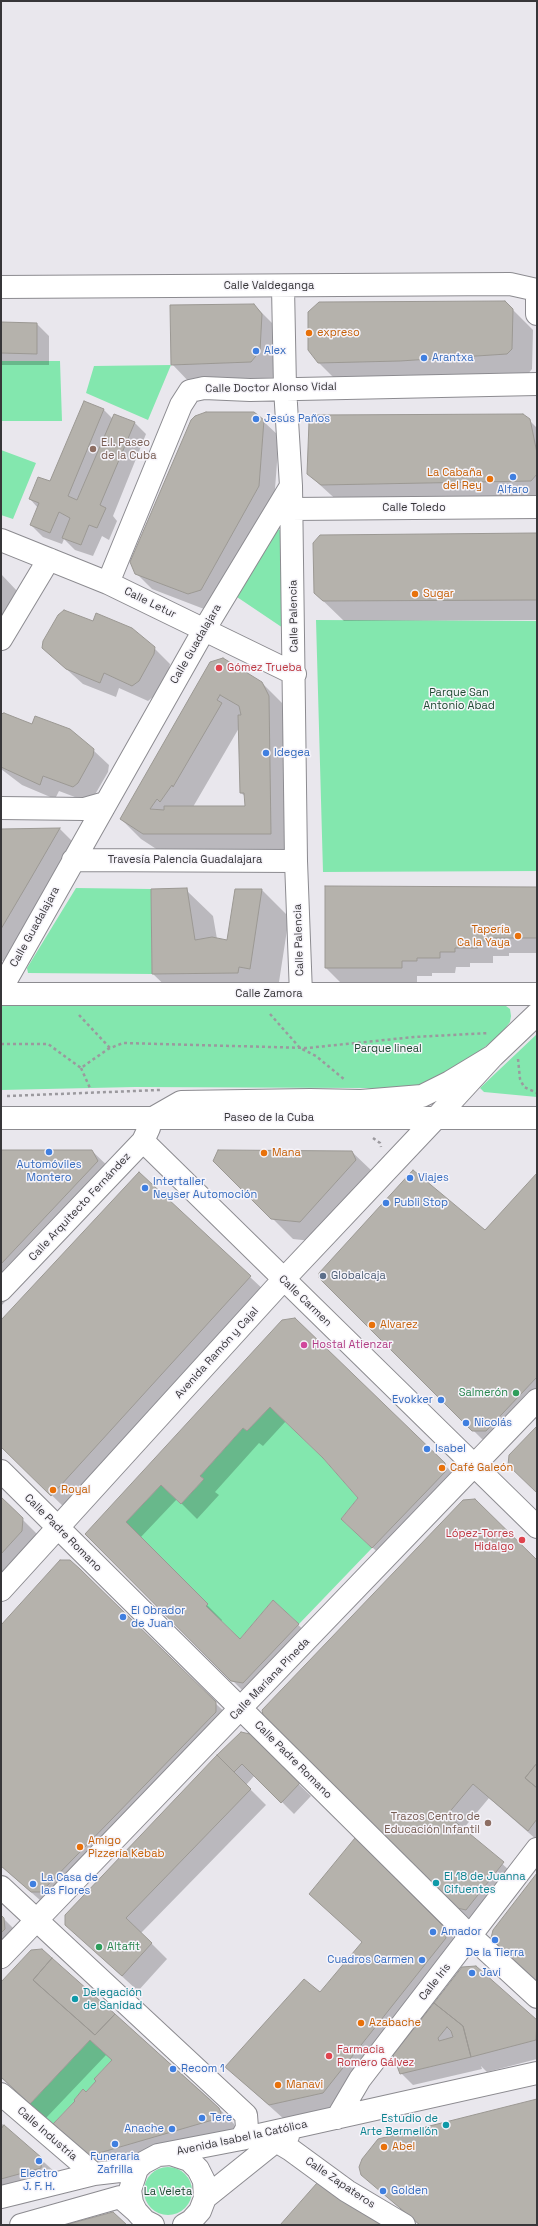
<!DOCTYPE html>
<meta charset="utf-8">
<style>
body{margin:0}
#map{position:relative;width:538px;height:2226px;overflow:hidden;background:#e9e7ed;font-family:"Space Grotesk",sans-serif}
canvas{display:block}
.frame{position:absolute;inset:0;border:2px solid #373639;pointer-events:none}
</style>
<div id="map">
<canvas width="538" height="2226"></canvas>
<div class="frame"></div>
</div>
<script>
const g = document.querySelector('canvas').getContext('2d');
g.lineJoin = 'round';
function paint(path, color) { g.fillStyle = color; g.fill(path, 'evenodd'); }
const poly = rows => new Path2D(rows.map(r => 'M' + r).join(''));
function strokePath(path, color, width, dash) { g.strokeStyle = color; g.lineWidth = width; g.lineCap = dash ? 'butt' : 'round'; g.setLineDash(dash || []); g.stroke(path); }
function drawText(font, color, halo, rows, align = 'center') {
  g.font = font + ' "Space Grotesk",sans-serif'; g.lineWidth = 3; g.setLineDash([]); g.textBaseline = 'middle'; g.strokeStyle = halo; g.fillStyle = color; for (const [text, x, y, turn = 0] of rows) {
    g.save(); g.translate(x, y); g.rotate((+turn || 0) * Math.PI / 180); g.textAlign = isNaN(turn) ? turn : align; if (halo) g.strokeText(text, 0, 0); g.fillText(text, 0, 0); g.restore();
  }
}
const green = poly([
 [1,361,60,361,62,421,1,421],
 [171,365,148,420,86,393,94,366],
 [1,450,36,463,13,519,1,515],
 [278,529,283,532,283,628,237,597],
 [316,620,537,621,537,871,323,872],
 [76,888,151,889,152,974,28,973,27,968],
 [1,1006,506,1006,510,1009,511,1016,510,1022,501,1034,451,1074,413,1091,384,1091,366,1088,135,1087,1,1090],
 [537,1034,537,1097,484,1092,480,1088],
 [270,1407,323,1458,358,1498,341,1519,372,1548,299,1624,273,1600,240,1639,206,1606,126,1522,161,1485,181,1504,204,1479,200,1476,243,1428,247,1431],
 [90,2040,112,2060,94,2079,96,2081,86,2092,83,2090,74,2100,75,2101,53,2124,30,2104],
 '144 2191a24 24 0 1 1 48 0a24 24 0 1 1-48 0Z'
]);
const shadow = poly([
 [505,302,533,330,532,369,528,374,339,383,318,362],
 [254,305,275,326,280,372,272,383,192,385,172,364],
 [1,323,37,324,49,336,49,365,1,365],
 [84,403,104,410,113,419,134,422,146,434,113,516,117,521,109,540,102,536,93,556,75,550,64,539,62,544,43,537,31,525,38,508,30,499,50,482],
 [529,420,537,428,537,501,342,505,308,474],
 [263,421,279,436,274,502,217,605,204,609,152,589,136,573],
 [537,534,537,620,344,621,315,593],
 [1,574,18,592,1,634],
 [43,648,154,648,170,664,169,670,154,696,148,701,119,688,116,697,83,684],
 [223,659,262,683,283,704,289,717,291,854,164,854,141,839,121,819],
 [239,728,241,793,246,797,246,807,193,807],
 [1,716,93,750,109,765,108,772,93,798,88,802,59,791,55,799,22,785,1,769],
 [60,829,75,844,4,962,1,960,1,830],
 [537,888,537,953,509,953,509,956,493,956,493,963,470,963,470,967,456,967,455,973,432,973,432,976,417,976,417,983,341,983,326,968],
 [186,890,213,916,217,939,228,941,236,890,262,890,289,917,277,995,180,1000,153,974],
 [1,1151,92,1151,113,1171,118,1181,1,1306],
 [352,1152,373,1172,321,1242,293,1239,215,1161],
 [139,1173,266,1292,67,1510,1,1446,1,1321],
 [537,1174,537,1408,489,1446,320,1278,485,1231],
 [283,1321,460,1479,388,1562,358,1534,360,1498,327,1461,286,1421,263,1446,259,1443,215,1492,219,1495,197,1519,177,1499,140,1538,222,1620,221,1622,240,1640,273,1601,314,1640,248,1696,86,1534],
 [1,1498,38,1535,1,1585],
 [537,1561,537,1840,489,1798,463,1829,518,1878,474,1923,282,1740],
 [1,1626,215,1703,231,1718,48,1907,1,1866],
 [246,1733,311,1796,294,1814,255,1775,246,1785,266,1805,141,1933,167,1959,138,1991,66,1925],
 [355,1839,459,1943,339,2108,285,2120,226,2067,320,1993,363,1943,310,1894],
 [1,1916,19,1934,1,1964],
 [52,1959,209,2098,234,2124,236,2129,232,2134,105,2171,70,2140,86,2093,113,2061,106,2055,46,2118,1,2078,1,1983],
 [476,1967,537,2021,537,2059,487,2072,481,2066,482,2069,413,2085,401,2073],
 [537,2100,537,2225,419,2225,362,2174],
 [1,2123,57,2174,1,2199]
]);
const building = poly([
 [505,301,513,309,512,349,507,354,400,361,318,363,308,350,308,312,319,302,505,301],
 [254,304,262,314,260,351,251,362,171,365,170,305,254,304],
 [1,322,37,323,37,354,1,353,1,322],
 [84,401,104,409,68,496,77,500,114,414,135,422,100,505,106,508,97,528,89,525,81,545,62,538,70,518,59,512,50,533,30,525,39,503,29,499,38,477,50,481,84,401],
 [206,412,254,412,264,420,259,486,201,590,188,594,135,574,130,562,191,420,195,416,206,412],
 [523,414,530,419,537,453,537,474,531,481,321,485,307,474,309,422,317,415,523,414],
 [537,533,537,600,323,601,314,593,313,543,320,535,537,533],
 [64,610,93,621,96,613,132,628,155,647,154,654,139,681,132,686,104,673,100,683,66,669,42,648,43,641,58,615,64,610],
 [223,658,262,682,269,696,271,834,143,834,120,819,210,662,223,658],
 [220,695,239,706,241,715,238,715,240,793,244,793,245,806,164,806,164,810,150,809,157,799,160,802,172,785,173,787,222,703,217,700,220,695],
 [4,713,32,724,35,716,70,729,94,749,93,756,78,783,73,787,43,776,40,785,1,767,1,714,4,713],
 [60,828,31,878,1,929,1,829,60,828],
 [325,886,537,887,537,938,494,938,494,941,478,941,478,948,455,948,455,952,440,952,440,958,417,958,417,961,402,961,402,968,325,968,325,886],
 [187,888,195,940,212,937,227,940,235,889,262,889,250,969,239,967,238,973,152,974,151,889,187,888],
 [1,1150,92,1150,98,1161,1,1264,1,1150],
 [218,1150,352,1151,356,1160,300,1222,271,1219,213,1161,218,1150],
 [413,1170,485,1230,537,1173,537,1377,486,1431,472,1431,319,1278,319,1273,413,1170],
 [139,1172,251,1276,51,1496,1,1447,1,1320,139,1172],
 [295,1318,445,1463,446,1471,372,1548,341,1519,358,1498,323,1458,270,1407,247,1431,243,1428,200,1476,204,1479,181,1504,161,1485,126,1522,208,1604,206,1606,240,1639,273,1600,299,1624,243,1683,231,1681,85,1534,282,1320,295,1318],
 [537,1426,537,1493,508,1465,509,1455,537,1426],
 [1,1497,23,1518,22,1531,1,1554,1,1497],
 [475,1499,537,1560,537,1763,525,1778,537,1788,537,1819,528,1831,473,1784,447,1815,504,1862,466,1910,457,1908,265,1724,262,1710,463,1500,475,1499],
 [60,1560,70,1560,80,1569,216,1702,216,1712,41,1892,31,1892,1,1866,1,1625,60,1560],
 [241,1732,250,1734,300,1783,281,1803,242,1764,234,1772,217,1755,241,1732],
 [217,1755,251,1789,126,1918,152,1943,122,1976,65,1925,65,1915,217,1755],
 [537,1763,537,1788,525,1778,537,1763],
 [355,1838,444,1927,446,1938,323,2093,269,2105,225,2067,304,1979,320,1992,362,1942,309,1894,355,1838],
 [537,1873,537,1985,490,1942,493,1930,537,1873],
 [1,1915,4,1918,5,1929,1,1933,1,1915],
 [42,1949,52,1958,33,1980,95,2035,115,2014,219,2108,221,2113,216,2119,89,2156,53,2124,75,2101,74,2100,83,2089,86,2092,96,2081,94,2079,112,2060,90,2040,30,2104,1,2077,1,1982,31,1950,42,1949],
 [52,1958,115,2014,95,2035,33,1980,52,1958],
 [476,1966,537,2020,536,2040,471,2057,463,2026,434,2003,462,1967,476,1966],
 [434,2003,463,2026,471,2057,400,2074,393,2055,434,2003],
 [447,2027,451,2031,453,2037,439,2041,438,2038,447,2027],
 [537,2099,537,2225,420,2225,361,2175,359,2167,362,2159,378,2139,537,2099],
 [4,2125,42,2158,41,2168,1,2179,1,2129,4,2125],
 [317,2183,341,2197,388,2225,280,2225,317,2183],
 [113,2212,127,2225,65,2225,113,2212]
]);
const path = poly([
 [270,1014,300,1048,316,1056,345,1080],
 [79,1015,110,1048],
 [1,1044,48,1044,81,1068,108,1049,123,1043,307,1048,414,1037,489,1033],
 [518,1059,520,1079,524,1087,537,1093],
 [81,1068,90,1088],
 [7,1096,160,1090],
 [373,1138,380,1143,381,1147]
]);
const street = poly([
 [1,287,510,284,537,290],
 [283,287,285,388,291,486,296,861,301,994],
 [537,290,537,314],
 [291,509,537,507],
 [1,540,108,583,295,674],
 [108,583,181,405,190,391,204,388,250,390,537,384],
 [1,639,49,559],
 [1,808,84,809,105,803],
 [73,860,296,861],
 [1,989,204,630,291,486],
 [143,1141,537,1527],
 [1,1290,143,1141,149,1128],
 [1,1471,460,1926,537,1997],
 [1,1590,283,1280,436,1118],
 [1,1887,246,2115,247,2128,241,2139],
 [1,1957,537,1400],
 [1,2094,94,2174],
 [337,2118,360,2079,537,1849],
 [276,2141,291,2150,347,2191,404,2225],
 [158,2155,241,2139,537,2073],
 [1,2197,94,2174,137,2169],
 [205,2198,276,2141,288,2136],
 [21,2225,120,2197,136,2211],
 [153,2225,145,2221,136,2211,132,2203,130,2190,137,2169,143,2163,158,2155,171,2154,189,2160,198,2169,204,2181,205,2198,200,2211,191,2221,184,2225]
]);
const secondary = poly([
 [1,994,537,994],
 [1,1118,537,1118],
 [153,1118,181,1102,310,1100,361,1101,422,1096,450,1082,493,1056],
 [436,1118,493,1056,537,1014]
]);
const markers = [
 [309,333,4,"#e8710a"],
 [256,351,4,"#3f7fe0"],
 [424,358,4,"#3f7fe0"],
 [256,419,4,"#3f7fe0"],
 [93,449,4,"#8d6e63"],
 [513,477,4,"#3f7fe0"],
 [490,479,4,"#e8710a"],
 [415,594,4,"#e8710a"],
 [219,668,4,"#e0444e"],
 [266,753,4,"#3f7fe0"],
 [518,936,4,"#e8710a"],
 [49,1152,4,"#3f7fe0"],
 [264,1153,4,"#e8710a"],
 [410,1178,4,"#3f7fe0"],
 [145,1188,4,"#3f7fe0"],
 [386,1203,4,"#3f7fe0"],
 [323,1276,4,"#5c6f8a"],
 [372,1325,4,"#e8710a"],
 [304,1345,4,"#d1479c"],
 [516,1393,4,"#2e9e5b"],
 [441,1400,4,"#3f7fe0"],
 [466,1423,4,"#3f7fe0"],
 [427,1449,4,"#3f7fe0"],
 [442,1468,4,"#e8710a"],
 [53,1490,4,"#e8710a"],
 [522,1540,4,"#e0444e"],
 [123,1617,4,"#3f7fe0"],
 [488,1823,4,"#8d6e63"],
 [80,1847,4,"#e8710a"],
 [436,1883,4,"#0f9aa8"],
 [33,1884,4,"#3f7fe0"],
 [433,1932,4,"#3f7fe0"],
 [495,1940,4,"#3f7fe0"],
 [99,1947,4,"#2e9e5b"],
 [422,1960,4,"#3f7fe0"],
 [472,1973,4,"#3f7fe0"],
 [75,1999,4,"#0f9aa8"],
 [361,2023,4,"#e8710a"],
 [329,2056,4,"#e0444e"],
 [173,2069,4,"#3f7fe0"],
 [278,2085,4,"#e8710a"],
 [202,2118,4,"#3f7fe0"],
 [446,2125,4,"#0f9aa8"],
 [172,2129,4,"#3f7fe0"],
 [115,2144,4,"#3f7fe0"],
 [384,2147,4,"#e8710a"],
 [39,2161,4,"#3f7fe0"],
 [383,2191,4,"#3f7fe0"]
];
const streetNames = [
 ["Calle Valdeganga",269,286],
 ["Calle Doctor Alonso Vidal",271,388,-1],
 ["Calle Toledo",414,508],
 ["Calle Letur",150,603,26],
 ["Calle Palencia",294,616,-91],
 ["Calle Guadalajara",196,644,-60],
 ["Travesía Palencia Guadalajara",185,860],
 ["Calle Guadalajara",35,927,-61],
 ["Calle Palencia",299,940,-92],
 ["Calle Zamora",269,994],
 ["Paseo de la Cuba",269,1118],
 ["Calle Arquitecto Fernández",80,1207,-47],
 ["Calle Carmen",305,1301,44],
 ["Avenida Ramón y Cajal",217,1353,-48],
 ["Calle Padre Romano",63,1533,45],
 ["Calle Mariana Pineda",270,1679,-46],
 ["Calle Padre Romano",293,1760,45],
 ["Calle Iris",435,1982,-52],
 ["Calle Industria",47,2134,41],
 ["Avenida Isabel la Católica",242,2138,-12],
 ["Calle Zapateros",340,2183,34]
];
const foodNames = [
 ["expreso",317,333],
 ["La Cabaña",482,473,"right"],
 ["del Rey",482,486,"right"],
 ["Sugar",423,594],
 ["Tapería",510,930,"right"],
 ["Ca la Yaya",510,943,"right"],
 ["Mana",272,1153],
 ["Alvarez",380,1325],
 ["Café Galeón",450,1468],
 ["Royal",61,1490],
 ["Amigo",88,1841],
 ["Pizzería Kebab",88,1854],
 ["Azabache",369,2023],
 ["Manavi",286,2085],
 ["Abel",392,2147]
];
const shopNames = [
 ["Alex",264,351],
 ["Arantxa",432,358],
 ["Jesús Paños",264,419],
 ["Alfaro",513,490,"center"],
 ["Idegea",274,753],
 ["Automóviles",49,1165,"center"],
 ["Montero",49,1178,"center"],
 ["Viajes",418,1178],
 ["Intertaller",153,1182],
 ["Neyser Automoción",153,1195],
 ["Publi Stop",394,1203],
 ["Evokker",433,1400,"right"],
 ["Nicolás",474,1423],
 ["Isabel",435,1449],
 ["El Obrador",131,1611],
 ["de Juan",131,1624],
 ["La Casa de",41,1878],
 ["las Flores",41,1891],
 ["Amador",441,1932],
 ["De la Tierra",495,1953,"center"],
 ["Cuadros Carmen",414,1960,"right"],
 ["Javi",480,1973],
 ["Recom 1",181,2069],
 ["Tere",210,2118],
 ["Anache",164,2129,"right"],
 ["Funeraria",115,2157,"center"],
 ["Zafrilla",115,2170,"center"],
 ["Electro",39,2174,"center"],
 ["J. F. H.",39,2187,"center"],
 ["Golden",391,2191]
];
const educationNames = [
 ["E.I. Paseo",101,443],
 ["de la Cuba",101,456],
 ["Trazos Centro de",480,1817,"right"],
 ["Educación Infantil",480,1830,"right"]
];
const healthNames = [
 ["Gómez Trueba",227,668],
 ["López-Torres",514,1534,"right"],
 ["Hidalgo",514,1547,"right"],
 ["Farmacia",337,2050],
 ["Romero Gálvez",337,2063]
];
const parkNames = [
 ["Parque San",459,693],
 ["Antonio Abad",459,706],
 ["Parque lineal",388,1049],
 ["La Veleta",168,2192]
];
const serviceNames = [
 ["Globalcaja",331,1276]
];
const hotelNames = [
 ["Hostal Atienzar",312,1345]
];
const leisureNames = [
 ["Salmerón",508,1393],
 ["Altafit",107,1947,"left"]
];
const cultureNames = [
 ["El 18 de Juanna",444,1877],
 ["Cifuentes",444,1890],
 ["Delegación",83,1993],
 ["de Sanidad",83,2006],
 ["Estudio de",438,2119,"right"],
 ["Arte Bermellón",438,2132,"right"]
];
paint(green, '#83e7ae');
paint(shadow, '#0003');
paint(building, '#b5b2ac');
strokePath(building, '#9b9893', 1);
strokePath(street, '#8c8b90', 24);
strokePath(secondary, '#8c8b90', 24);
strokePath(path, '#9b999e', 2.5, [3, 3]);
strokePath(street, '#fff', 22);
strokePath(secondary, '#fff', 22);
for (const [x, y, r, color] of markers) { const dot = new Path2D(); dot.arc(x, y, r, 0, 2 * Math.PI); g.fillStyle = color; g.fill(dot); strokePath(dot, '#f6f4fa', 1.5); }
drawText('11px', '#373639', '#f6f4fa', streetNames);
drawText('11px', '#c56008', '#f6f4fa', foodNames, 'left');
drawText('11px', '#366cbe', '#f6f4fa', shopNames, 'left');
drawText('11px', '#785e54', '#f6f4fa', educationNames, 'left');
drawText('11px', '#be3a42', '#f6f4fa', healthNames, 'left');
drawText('11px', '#1f4a32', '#f6f4fa', parkNames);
drawText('11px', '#4e5e75', '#f6f4fa', serviceNames, 'left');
drawText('11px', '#b23c85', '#f6f4fa', hotelNames, 'left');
drawText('11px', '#27864d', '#f6f4fa', leisureNames, 'right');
drawText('11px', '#0d838f', '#f6f4fa', cultureNames, 'left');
</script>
